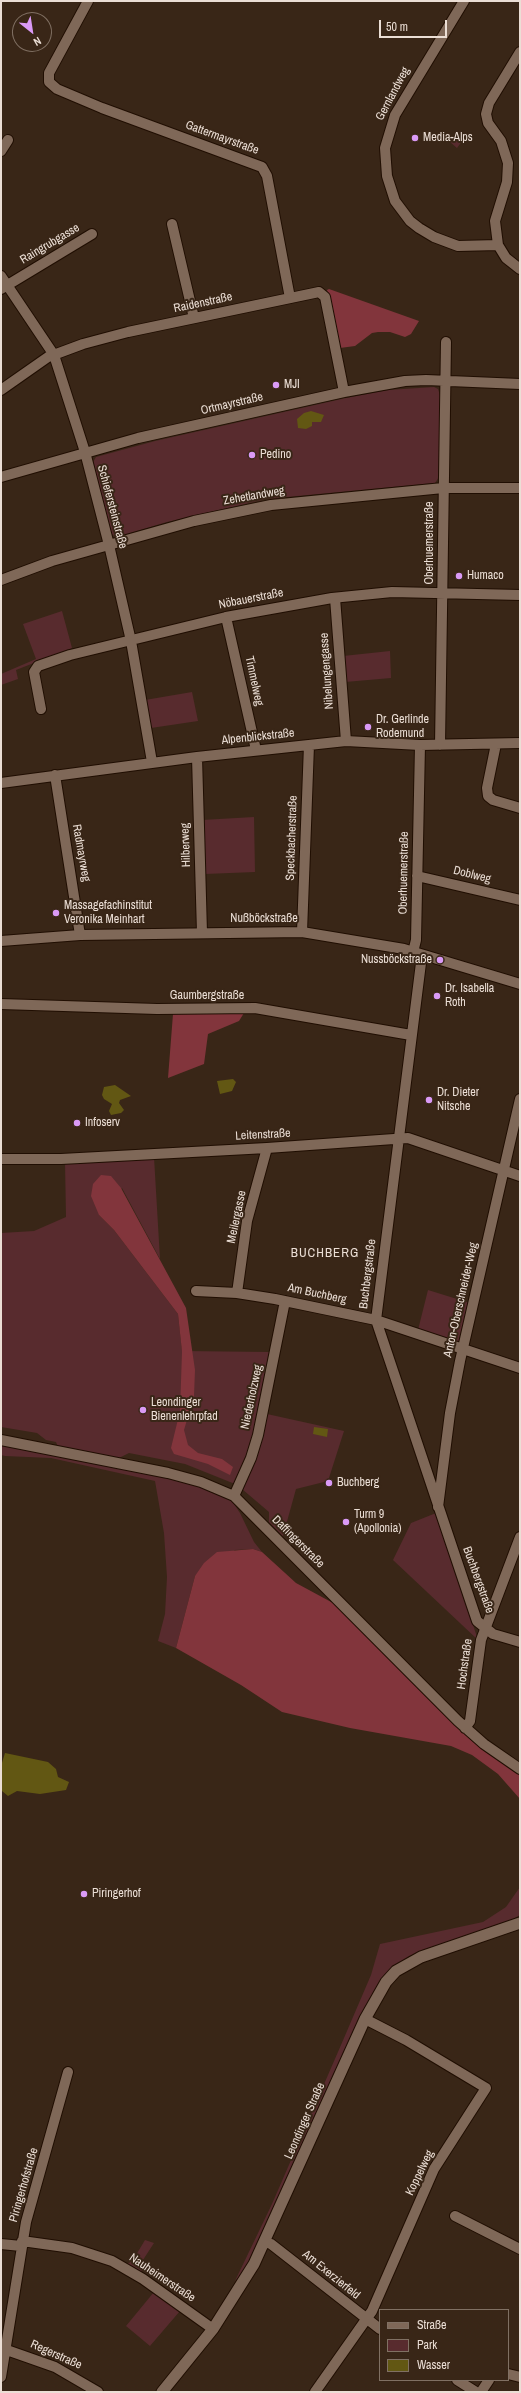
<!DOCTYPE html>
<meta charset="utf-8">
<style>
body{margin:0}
#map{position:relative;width:521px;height:2393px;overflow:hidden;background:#392617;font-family:"Archivo Narrow",sans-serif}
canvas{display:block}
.frame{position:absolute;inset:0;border:2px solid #ebded5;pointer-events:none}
.legend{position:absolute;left:379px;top:2309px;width:130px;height:72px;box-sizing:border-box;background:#392617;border:1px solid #807063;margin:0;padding:5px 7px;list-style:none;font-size:12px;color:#ebded5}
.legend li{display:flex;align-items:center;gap:8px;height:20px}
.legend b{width:20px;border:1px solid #807063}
.north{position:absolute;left:12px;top:12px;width:40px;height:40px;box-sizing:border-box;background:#392617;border:1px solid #807063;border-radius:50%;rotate:150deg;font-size:11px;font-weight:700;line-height:16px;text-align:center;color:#ebded5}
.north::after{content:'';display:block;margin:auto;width:14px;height:18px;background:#da9af6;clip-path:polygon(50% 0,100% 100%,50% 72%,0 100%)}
.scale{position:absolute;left:379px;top:20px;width:68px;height:18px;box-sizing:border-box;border:2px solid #ebded5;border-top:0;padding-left:5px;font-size:12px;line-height:14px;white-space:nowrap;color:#ebded5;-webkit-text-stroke:3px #392617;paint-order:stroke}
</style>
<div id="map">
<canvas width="521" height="2393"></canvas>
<div class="frame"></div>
<ul class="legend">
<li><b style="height:5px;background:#7f6858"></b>Straße</li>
<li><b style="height:11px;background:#582b2e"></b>Park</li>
<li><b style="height:11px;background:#625713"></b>Wasser</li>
</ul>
<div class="north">N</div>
<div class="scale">50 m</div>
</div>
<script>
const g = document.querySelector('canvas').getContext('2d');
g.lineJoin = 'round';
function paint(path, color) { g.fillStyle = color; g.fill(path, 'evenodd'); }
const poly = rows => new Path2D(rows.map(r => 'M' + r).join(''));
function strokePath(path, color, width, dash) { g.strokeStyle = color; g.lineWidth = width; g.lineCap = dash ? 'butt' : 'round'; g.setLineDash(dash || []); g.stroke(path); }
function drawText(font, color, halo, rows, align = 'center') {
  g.font = font + ' "Archivo Narrow",sans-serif'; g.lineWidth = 4; g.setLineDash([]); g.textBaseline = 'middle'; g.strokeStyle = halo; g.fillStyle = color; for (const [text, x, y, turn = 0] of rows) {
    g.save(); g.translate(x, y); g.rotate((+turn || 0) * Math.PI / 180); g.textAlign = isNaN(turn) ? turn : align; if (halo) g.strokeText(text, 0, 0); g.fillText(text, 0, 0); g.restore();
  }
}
const green = poly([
 [459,132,465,137,457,148,450,142],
 [434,387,438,389,440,395,439,477,435,483,266,499,167,522,120,536,115,537,111,533,92,464,96,457,155,441,346,398,388,390],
 [62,611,72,648,16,670,18,679,1,685,1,674,36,659,23,624],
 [390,651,391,678,345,682,343,656],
 [192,692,198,721,151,728,145,700],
 [254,817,255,872,205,874,202,820],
 [154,1157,160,1259,122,1188,99,1215,114,1230,178,1314,182,1351,270,1352,255,1435,235,1484,185,1464,129,1453,119,1458,58,1447,56,1442,46,1440,37,1433,1,1427,1,1233,34,1231,66,1217,65,1162],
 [428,1290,470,1303,461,1341,458,1343,418,1330],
 [267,1414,344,1431,328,1481,296,1489,283,1536,269,1522,269,1512,242,1489],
 [1,1444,175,1479,208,1488,232,1501,240,1513,254,1542,262,1552,253,1549,235,1550,195,1576,176,1648,158,1641,165,1614,167,1577,164,1533,155,1481,51,1458,5,1456,1,1455],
 [436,1513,478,1640,393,1560,411,1523],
 [520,1887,520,1915,510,1921,409,1956,391,1969,379,1982,365,2007,244,2273,235,2281,272,2204,341,2045,371,1975,380,1944,483,1922,506,1907],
 [145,2240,154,2243,141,2263,142,2274,123,2263,129,2263,133,2260],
 [154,2292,180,2311,150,2346,126,2326]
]);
const forest = poly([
 [329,289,419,321,411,334,405,337,390,332,378,332,372,333,355,346,340,348,327,290],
 [244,1013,239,1021,208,1034,204,1064,168,1078,173,1014],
 [101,1175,111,1176,121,1188,186,1308,195,1370,194,1396,184,1430,188,1445,198,1453,222,1459,233,1467,230,1475,208,1464,174,1454,171,1448,180,1411,182,1352,178,1314,114,1230,99,1215,91,1196,93,1184],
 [253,1549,262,1552,296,1583,333,1603,471,1740,520,1774,520,1799,498,1774,472,1755,451,1746,350,1728,282,1712,241,1685,176,1648,195,1576,204,1563,217,1552]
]);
const water = poly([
 [311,411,324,415,321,422,312,422,312,426,306,429,298,428,297,419,304,413],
 [233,1079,236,1082,232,1091,220,1094,217,1081],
 [115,1085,131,1096,120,1100,119,1103,124,1110,121,1113,111,1115,109,1111,112,1104,104,1099,102,1095,104,1087],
 [314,1427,328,1429,327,1437,313,1434],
 [5,1753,48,1762,56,1769,58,1777,69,1782,66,1790,40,1794,17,1791,8,1796,2,1791,1,1785,1,1766]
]);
const minor = poly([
 [88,1,49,73,49,82,57,89,102,108,262,167,267,176,290,298],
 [464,1,395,115,385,148,387,176,395,201,410,221,419,228,434,237,458,246,498,245,506,258,520,269],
 [1,151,8,140],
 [172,224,194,318],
 [498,245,495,221,507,182,508,163,501,141,488,123,486,114,489,103,520,52],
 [1,276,54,355,85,452,109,545,131,641,152,762],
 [1,289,92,234],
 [1,390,48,357,83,344,128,332,319,292,325,297,344,392],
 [1,477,138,438,344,392,405,381,426,380,520,384],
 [1,580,52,561,194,521,271,505,443,488,520,488],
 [335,598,346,741],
 [226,617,256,750],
 [41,709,34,672,38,666,70,655,226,617,332,598,392,592,520,595],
 [496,744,487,788,488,796,493,800,520,808],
 [440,745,446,342],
 [197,757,202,933],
 [55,775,80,935],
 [1,783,197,757,346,741,420,745,520,743],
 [417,876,520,900],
 [302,932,309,745],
 [1,941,80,935,302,932,404,949,520,984],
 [413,952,416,940,420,745],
 [422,955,376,1320,477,1621,493,1634,520,1642],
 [1,1004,157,1009,255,1008,411,1035],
 [1,1159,61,1159,267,1148,408,1138,520,1176],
 [196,1291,237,1293,275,1299,376,1320,520,1368],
 [237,1293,247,1221,267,1148],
 [1,1440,168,1473,201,1482,234,1496,458,1721,484,1744,520,1769],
 [234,1496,251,1458,258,1435,285,1301],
 [438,1507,450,1413,460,1361,520,1099],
 [465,1728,470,1721,481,1640,520,1537],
 [455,2216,520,2249],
 [22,2241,72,2248,112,2261,143,2279,213,2329],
 [265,2242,271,2244,380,2329],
 [1,2244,21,2246],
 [1,2348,55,2367,98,2392],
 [508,2374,520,2377],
 [1,2377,26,2222,68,2072],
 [457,2380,476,2392],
 [315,2392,372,2311,434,2169,486,2088,406,2040,365,2019],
 [481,2392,489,2380]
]);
const tertiary = poly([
 [162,2392,213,2329,254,2264,365,2019,386,1982,396,1971,421,1957,520,1923]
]);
const markers = [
 [415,138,4,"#da9af6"],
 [276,385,4,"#da9af6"],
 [252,455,4,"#da9af6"],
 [459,576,4,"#da9af6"],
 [368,727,4,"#da9af6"],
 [56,913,4,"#da9af6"],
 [440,960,4,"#da9af6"],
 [437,996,4,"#da9af6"],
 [429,1100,4,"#da9af6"],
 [77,1123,4,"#da9af6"],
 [143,1410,4,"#da9af6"],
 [329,1483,4,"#da9af6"],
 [346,1522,4,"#da9af6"],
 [84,1894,4,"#da9af6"]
];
const streetNames = [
 ["Gernlandweg",393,94,-62],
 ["Gattermayrstraße",222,138,20],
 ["Raingrubgasse",50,244,-31],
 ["Raidenstraße",203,303,-12],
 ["Ortmayrstraße",232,404,-13],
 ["Zehetlandweg",254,496,-10],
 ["Schiefersteinstraße",112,507,75],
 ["Oberhuemerstraße",430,543,-90],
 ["Nöbauerstraße",251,599,-11],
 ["Nibelungengasse",327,671,-94],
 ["Timmelweg",254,681,78],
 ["Alpenblickstraße",258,737,-6],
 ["Speckbacherstraße",292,838,-88],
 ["Hilberweg",186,845,-92],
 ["Radmayrweg",81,853,80],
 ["Oberhuemerstraße",404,873,-89],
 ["Doblweg",472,875,14],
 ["Nußböckstraße",264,919],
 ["Gaumbergstraße",207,996],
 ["Leitenstraße",263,1135,-3],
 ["Meilergasse",237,1217,-78],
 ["Buchbergstraße",368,1274,-83],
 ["Am Buchberg",317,1294,12],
 ["Anton-Oberschneider-Weg",461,1300,-77],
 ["Niederholzweg",252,1397,-78],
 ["Daffingerstraße",298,1542,45],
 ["Buchbergstraße",478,1580,70],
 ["Hochstraße",465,1664,-82],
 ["Leondinger Straße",305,2121,-66],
 ["Koppelweg",420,2173,-64],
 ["Piringerhofstraße",24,2185,-74],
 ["Am Exerzierfeld",331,2275,39],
 ["Nauheimerstraße",162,2278,34],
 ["Regerstraße",56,2355,24]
];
const poiNames = [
 ["Media-Alps",423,138],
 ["MJI",284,385],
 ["Pedino",260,455],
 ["Humaco",467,576],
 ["Dr. Gerlinde",376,720],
 ["Rodemund",376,734],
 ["Massagefachinstitut",64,906],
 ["Veronika Meinhart",64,920],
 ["Nussböckstraße",432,960,"right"],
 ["Dr. Isabella",445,989],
 ["Roth",445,1003],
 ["Dr. Dieter",437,1093],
 ["Nitsche",437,1107],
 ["Infoserv",85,1123],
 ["Leondinger",151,1403],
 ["Bienenlehrpfad",151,1417],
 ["Buchberg",337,1483],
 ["Turm 9",354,1515],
 ["(Apollonia)",354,1529],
 ["Piringerhof",92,1894]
];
const neighbourhoodNames = [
 ["BUCHBERG",325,1254]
];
paint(green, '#582b2e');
paint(forest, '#82353c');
paint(water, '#625713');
strokePath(minor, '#200e02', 12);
strokePath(tertiary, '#200e02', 13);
strokePath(minor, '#7f6858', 10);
strokePath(tertiary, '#7f6858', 11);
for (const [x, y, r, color] of markers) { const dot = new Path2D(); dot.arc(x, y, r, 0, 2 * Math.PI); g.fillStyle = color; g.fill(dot); strokePath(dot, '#392617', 1.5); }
drawText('12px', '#ebded5', '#392617', streetNames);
drawText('12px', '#ebded5', '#392617', poiNames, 'left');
g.letterSpacing = '1px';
drawText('13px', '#ebded5', '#392617', neighbourhoodNames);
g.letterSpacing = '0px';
</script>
